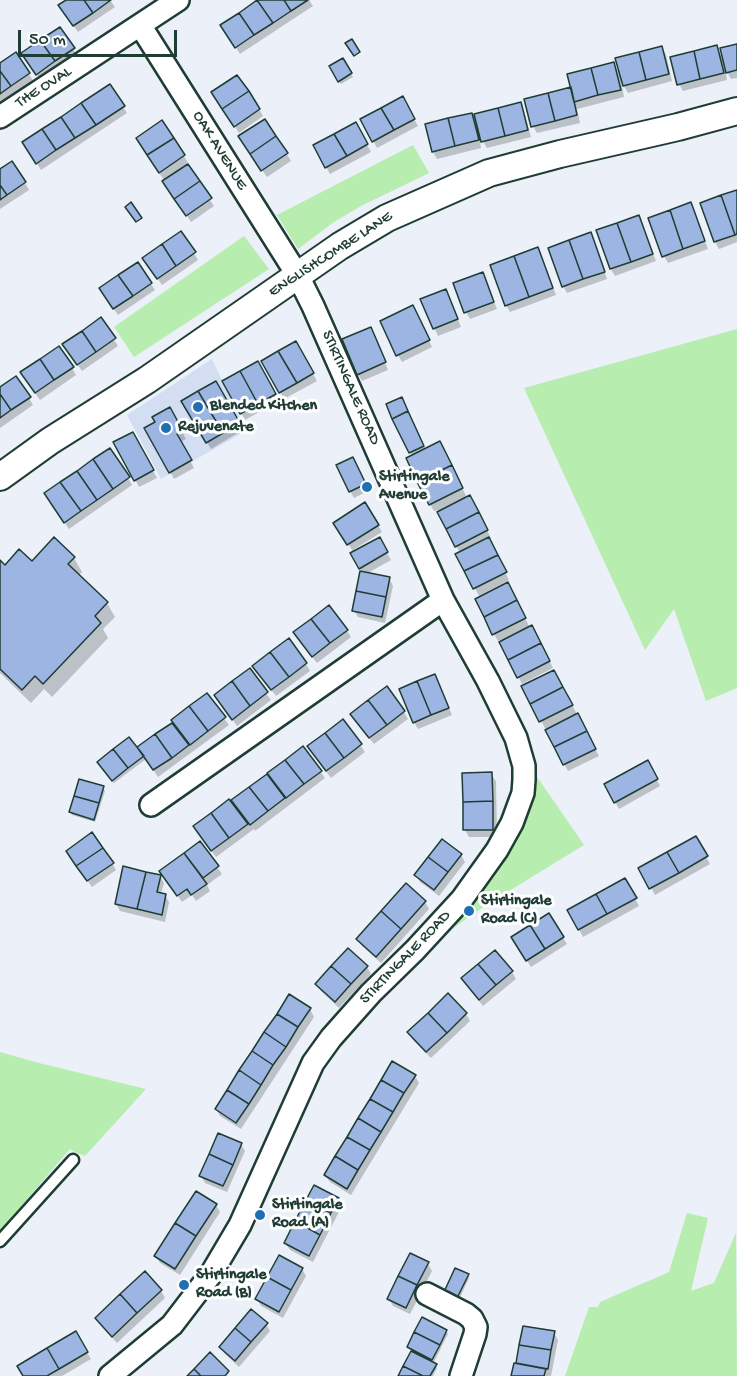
<!DOCTYPE html>
<style>
body{margin:0}
#map{position:relative;width:737px;height:1376px;overflow:hidden;background:#ebf0f9;font-family:"Gochi Hand",sans-serif}
canvas{display:block}
.scale{position:absolute;left:18px;top:30px;width:159px;height:27px;box-sizing:border-box;border:3px solid #1f3d34;border-top:0;padding-left:8px;font-size:18px;line-height:21px;white-space:nowrap;color:#1f3d34;-webkit-text-stroke:4px #fff;paint-order:stroke}
</style>
<div id="map">
<canvas width="737" height="1376"></canvas>
<div class="scale">50 m</div>
</div>
<script>
const g = document.querySelector('canvas').getContext('2d');
g.lineJoin = 'round';
function paint(path, color) { g.fillStyle = color; g.fill(path, 'evenodd'); }
const poly = rows => new Path2D(rows.map(r => 'M' + r).join(''));
function strokePath(path, color, width, dash) { g.strokeStyle = color; g.lineWidth = width; g.lineCap = dash ? 'butt' : 'round'; g.setLineDash(dash || []); g.stroke(path); }
function drawText(font, color, halo, rows, align = 'center') {
  g.font = font + ' "Gochi Hand",sans-serif'; g.lineWidth = 6; g.setLineDash([]); g.textBaseline = 'middle'; g.strokeStyle = halo; g.fillStyle = color; for (const [text, x, y, turn = 0] of rows) {
    g.save(); g.translate(x, y); g.rotate((+turn || 0) * Math.PI / 180); g.textAlign = isNaN(turn) ? turn : align; if (halo) g.strokeText(text, 0, 0); g.fillText(text, 0, 0); g.restore();
  }
}
const built = poly([
 [212,359,246,431,161,479,127,415]
]);
const green = poly([
 [413,145,429,173,361,206,334,222,298,249,277,215],
 [244,236,269,269,134,357,114,327],
 [737,329,737,688,706,701,674,609,645,650,524,388],
 [531,768,584,845,483,907,424,949,465,906],
 [0,1052,39,1063,146,1089,85,1156,75,1152,70,1149,0,1231],
 [687,1213,708,1218,691,1291,714,1283,736,1233,737,1376,565,1376,589,1307,598,1307,600,1302,669,1272]
]);
const shadow = poly([
 [68,0,110,0,115,7,78,32,64,12],
 [261,0,309,0,313,6,240,54,226,32],
 [737,45,737,78,731,79,725,68,727,80,683,91,679,84,716,47,724,60],
 [662,48,666,55,672,81,628,93,621,81,624,97,577,109,580,123,537,133,533,126,573,88,614,63,620,75],
 [73,49,77,56,41,81,27,61],
 [343,60,353,77,341,84,331,67],
 [0,64,29,74,33,81,0,103],
 [402,98,418,126,377,148,362,120],
 [217,99,259,109,263,116,239,133],
 [520,104,524,111,531,137,487,148,479,135,481,148,437,159,433,152,427,126,471,114,478,128],
 [123,107,127,113,41,170,28,149],
 [355,124,371,152,330,174,315,146],
 [244,144,287,154,291,161,267,177],
 [142,146,184,156,188,163,186,164,214,206,191,222],
 [0,170,25,183,29,190,0,209],
 [737,192,737,242,719,249,715,242,702,204],
 [690,204,694,211,708,249,668,263,664,256],
 [642,224,656,261,615,276,611,269],
 [594,241,607,279,567,293,563,286],
 [537,249,541,256,556,295,510,312,506,305],
 [194,253,198,260,162,285,148,265],
 [482,274,497,309,470,319,466,312],
 [151,284,155,290,118,315,105,296],
 [449,298,461,327,438,336,422,300],
 [416,314,432,347,402,362,398,355],
 [101,319,118,346,82,371,68,351],
 [374,336,388,370,362,381,358,374],
 [296,343,317,381,284,399,263,361],
 [257,363,278,401,245,420,224,382],
 [72,368,76,375,40,400,26,380],
 [215,383,243,430,211,449,183,402],
 [0,389,29,398,33,405,0,428],
 [169,409,186,439,180,442,194,468,174,479,146,428,157,422],
 [409,416,426,450,444,450,467,498,474,504,491,538,488,539,509,580,479,596,457,554,460,553,438,510,434,511,430,504,413,457,393,418],
 [133,434,157,478,139,487,115,443],
 [356,466,368,491,354,498,350,491],
 [128,478,132,485,69,529,50,501],
 [365,504,382,532,353,550,355,552,379,539,391,560,366,574,389,578,393,586,385,623,358,617,354,610,363,573,352,554,354,553,335,523],
 [74,558,82,572,78,576,107,603,115,617,103,629,108,638,52,697,44,689,31,703,0,673,0,562,5,567],
 [512,591,530,628,536,634,553,668,522,684,500,640,498,641,494,634,477,600],
 [347,631,351,637,317,663,299,640],
 [306,664,310,671,276,696,258,673],
 [249,670,271,700,237,726,220,702],
 [435,676,452,715,418,729,414,722],
 [558,678,599,756,568,771,523,687],
 [207,695,229,725,158,777,146,759,114,783,101,765,142,757,139,748,175,723],
 [404,712,408,719,374,744,356,721],
 [343,721,365,752,331,778,313,754],
 [303,748,325,778,255,831,254,829,216,857,199,834,230,803],
 [647,762,660,786,619,809,606,785],
 [491,774,496,781,497,837,469,837,465,830],
 [103,788,105,791,95,822,72,815,70,812],
 [696,838,710,864,655,895,640,868],
 [200,843,222,874,207,885,210,891,196,901,192,895,182,902,161,872],
 [461,855,465,862,439,896,420,882,416,875],
 [72,859,112,863,116,870,92,887],
 [160,876,164,883,161,894,165,895,169,902,165,922,120,911,116,904],
 [625,880,639,906,583,937,569,910],
 [406,885,425,902,429,909,381,963,362,946,358,939],
 [548,915,567,944,531,967,513,938],
 [367,967,371,974,339,1008,321,991,317,984],
 [512,972,516,979,483,1006,467,986,463,979],
 [310,1009,314,1017,241,1129,220,1116,216,1109],
 [466,1014,470,1021,431,1058,413,1040,409,1033],
 [415,1076,419,1083,351,1195,330,1182,325,1175],
 [241,1144,245,1151,227,1192,205,1183,201,1176],
 [338,1199,342,1206,313,1262,290,1250,285,1243],
 [216,1205,220,1212,180,1275,160,1263,156,1256],
 [428,1264,432,1271,410,1314,393,1306,389,1299],
 [302,1269,306,1276,283,1318,261,1306,257,1299],
 [145,1273,161,1291,165,1298,117,1343,101,1325,97,1318],
 [468,1275,469,1278,458,1302,446,1297],
 [266,1324,270,1331,239,1367,225,1354,220,1347],
 [524,1327,554,1333,558,1340,551,1376,513,1376,517,1365],
 [446,1331,448,1334,433,1364,437,1368,433,1376,400,1376,413,1351,408,1347],
 [75,1333,91,1359,62,1376,25,1376]
]);
const building = poly([
 [66,0,84,0,93,13,73,26,58,5,66,0],
 [84,0,111,0,93,13,84,0],
 [257,0,273,23,254,35,239,13,257,0],
 [257,0,284,0,291,11,273,23,257,0],
 [284,0,308,0,291,11,284,0],
 [239,13,254,35,235,48,220,25,239,13],
 [60,27,75,48,55,61,40,40,60,27],
 [352,39,360,52,354,56,345,43,352,39],
 [40,40,55,61,36,75,21,53,40,40],
 [737,44,737,70,726,73,720,48,737,44],
 [717,45,724,73,700,79,694,51,717,45],
 [662,46,669,74,646,80,639,52,662,46],
 [694,51,700,79,677,85,670,57,694,51],
 [16,52,30,73,11,86,0,71,0,63,16,52],
 [639,52,646,80,623,86,615,58,639,52],
 [343,58,352,73,338,82,329,66,343,58],
 [614,62,621,90,598,95,591,68,614,62],
 [591,68,598,95,574,102,567,74,591,68],
 [0,71,11,86,0,94,0,71],
 [237,75,249,91,222,109,211,92,237,75],
 [110,84,125,106,96,125,81,103,110,84],
 [571,87,577,115,555,121,548,93,571,87],
 [249,91,260,109,234,127,222,109,249,91],
 [548,93,555,121,531,127,524,99,548,93],
 [403,96,415,119,394,130,381,108,403,96],
 [521,102,528,130,505,136,498,108,521,102],
 [81,103,96,125,75,138,61,117,81,103],
 [381,108,394,130,372,142,360,119,381,108],
 [498,108,505,136,481,142,474,114,498,108],
 [472,113,479,140,455,146,448,118,472,113],
 [61,117,75,138,56,150,42,129,61,117],
 [448,118,455,146,432,152,425,124,448,118],
 [265,119,276,136,250,154,238,136,265,119],
 [162,120,174,138,147,155,136,138,162,120],
 [356,122,368,144,347,156,334,134,356,122],
 [42,129,56,150,36,164,22,142,42,129],
 [334,134,347,156,325,168,313,145,334,134],
 [276,136,288,153,261,171,250,154,276,136],
 [174,138,185,155,159,173,147,155,174,138],
 [12,161,26,182,7,195,0,185,0,169,12,161],
 [188,164,200,181,174,199,162,181,188,164],
 [200,181,212,198,186,216,174,199,200,181],
 [0,185,7,195,0,200,0,185],
 [737,190,737,234,735,235,721,195,737,190],
 [721,195,735,235,714,242,700,203,721,195],
 [131,202,142,218,136,222,125,207,131,202],
 [691,202,705,241,683,249,670,210,691,202],
 [670,210,683,249,662,257,648,218,670,210],
 [639,215,653,254,631,262,617,223,639,215],
 [617,223,631,262,610,269,596,230,617,223],
 [181,231,196,252,176,266,162,244,181,231],
 [591,232,605,272,583,279,569,240,591,232],
 [569,240,583,279,562,287,548,248,569,240],
 [162,244,176,266,157,279,142,258,162,244],
 [538,247,553,288,529,297,514,256,538,247],
 [514,256,529,297,505,306,490,265,514,256],
 [138,262,152,283,133,296,118,275,138,262],
 [483,272,494,302,464,313,453,283,483,272],
 [118,275,133,296,113,309,99,288,118,275],
 [446,289,458,319,433,329,420,299,446,289],
 [413,305,430,340,396,356,380,321,413,305],
 [101,317,116,338,96,352,82,331,101,317],
 [371,327,386,362,357,375,342,339,371,327],
 [82,331,96,352,77,365,62,344,82,331],
 [296,341,314,373,297,383,278,351,296,341],
 [59,346,74,367,54,380,40,359,59,346],
 [278,351,297,383,279,393,261,361,278,351],
 [40,359,54,380,35,393,20,372,40,359],
 [258,361,276,394,258,404,240,371,258,361],
 [240,371,258,404,240,414,222,381,240,371],
 [16,376,31,397,11,410,0,394,0,387,16,376],
 [216,381,240,423,223,433,198,391,216,381],
 [198,391,223,433,206,443,181,401,198,391],
 [0,394,11,410,0,418,0,394],
 [402,397,408,411,392,419,386,404,402,397],
 [170,407,183,431,177,434,192,460,169,473,144,428,155,422,152,417,170,407],
 [408,411,424,446,409,453,392,419,408,411],
 [133,432,154,470,134,481,113,442,133,432],
 [440,441,452,465,417,482,406,458,440,441],
 [110,448,130,477,113,489,93,459,110,448],
 [353,457,366,484,349,492,336,465,353,457],
 [93,459,113,489,97,500,77,471,93,459],
 [452,465,463,488,429,505,417,482,452,465],
 [77,471,97,500,81,511,60,482,77,471],
 [60,482,81,511,64,523,44,493,60,482],
 [470,495,479,512,446,529,437,512,470,495],
 [365,502,379,525,347,545,333,523,365,502],
 [479,512,488,530,455,547,446,529,479,512],
 [54,537,75,557,68,564,108,602,95,616,101,623,43,684,35,676,22,690,0,669,0,560,5,565,19,549,32,561,54,537],
 [380,537,388,552,359,569,350,553,380,537],
 [489,537,498,555,464,571,455,554,489,537],
 [498,555,507,572,473,589,464,571,498,555],
 [360,571,390,577,386,597,356,591,360,571],
 [508,582,517,600,484,617,475,599,508,582],
 [356,591,386,597,382,617,352,611,356,591],
 [517,600,526,618,492,635,484,617,517,600],
 [329,605,348,630,330,643,311,619,329,605],
 [311,619,330,643,312,657,293,632,311,619],
 [532,625,541,643,508,660,499,642,532,625],
 [289,638,307,663,289,677,270,652,289,638],
 [541,643,550,661,517,678,508,660,541,643],
 [270,652,289,677,271,690,252,666,270,652],
 [250,668,268,692,250,706,232,681,250,668],
 [554,670,563,687,530,704,521,686,554,670],
 [435,674,449,708,431,715,417,681,435,674],
 [232,681,250,706,232,720,214,695,232,681],
 [417,681,431,715,413,723,399,689,417,681],
 [387,686,405,711,387,725,368,700,387,686],
 [563,687,573,705,539,722,530,704,563,687],
 [207,693,226,717,208,731,189,706,207,693],
 [368,700,387,725,369,738,350,714,368,700],
 [189,706,208,731,190,745,171,720,189,706],
 [578,713,587,731,554,747,545,730,578,713],
 [343,719,362,744,344,758,325,733,343,719],
 [172,723,189,745,172,758,155,734,172,723],
 [587,731,596,749,563,765,554,747,587,731],
 [325,733,344,758,326,771,307,746,325,733],
 [155,734,172,758,153,770,137,747,155,734],
 [129,737,144,756,128,768,113,749,129,737],
 [303,746,322,771,304,784,285,760,303,746],
 [113,749,128,768,112,781,97,762,113,749],
 [285,760,304,784,286,798,267,773,285,760],
 [648,760,658,779,614,803,604,784,648,760],
 [492,772,493,801,463,802,462,773,492,772],
 [267,774,285,798,268,811,249,787,267,774],
 [79,779,104,786,99,803,74,796,79,779],
 [249,787,268,811,250,825,231,800,249,787],
 [74,796,99,803,94,820,69,812,74,796],
 [229,799,248,824,229,838,211,813,229,799],
 [493,801,493,830,463,830,463,802,493,801],
 [211,813,229,838,211,851,193,826,211,813],
 [92,832,103,848,76,866,66,851,92,832],
 [696,836,708,856,679,873,667,852,696,836],
 [442,839,462,854,448,872,428,857,442,839],
 [200,841,219,866,203,878,184,853,200,841],
 [103,848,114,863,87,881,76,866,103,848],
 [667,852,679,873,649,889,638,868,667,852],
 [184,853,207,884,191,895,187,889,177,896,159,871,184,853],
 [428,857,448,872,434,890,414,875,428,857],
 [123,866,146,872,137,909,115,904,123,866],
 [146,872,161,875,157,892,166,894,162,915,137,909,146,872],
 [625,878,637,898,607,914,596,894,625,878],
 [406,883,426,901,401,929,381,911,406,883],
 [596,894,607,914,578,930,567,910,596,894],
 [381,911,401,929,376,957,356,939,381,911],
 [549,913,564,937,545,949,530,925,549,913],
 [530,925,545,949,526,961,511,937,530,925],
 [348,948,368,966,351,984,331,966,348,948],
 [495,950,513,971,496,985,478,964,495,950],
 [478,964,496,985,479,1000,461,978,478,964],
 [331,966,351,984,335,1002,315,984,331,966],
 [448,993,467,1013,447,1033,428,1013,448,993],
 [289,994,311,1008,298,1027,277,1014,289,994],
 [428,1013,447,1033,426,1052,407,1032,428,1013],
 [277,1014,298,1027,286,1047,264,1032,277,1014],
 [264,1032,286,1047,273,1065,252,1051,264,1032],
 [252,1051,273,1065,261,1085,239,1070,252,1051],
 [392,1061,416,1075,404,1093,381,1080,392,1061],
 [239,1070,261,1085,249,1104,227,1090,239,1070],
 [381,1080,404,1093,393,1112,370,1099,381,1080],
 [227,1090,249,1104,236,1123,215,1109,227,1090],
 [370,1099,393,1112,381,1132,358,1118,370,1099],
 [358,1118,381,1132,370,1150,347,1137,358,1118],
 [218,1133,242,1143,233,1165,209,1154,218,1133],
 [347,1137,370,1150,358,1170,335,1156,347,1137],
 [209,1154,233,1165,223,1186,199,1176,209,1154],
 [335,1156,358,1170,347,1189,324,1175,335,1156],
 [314,1185,339,1198,331,1213,306,1200,314,1185],
 [196,1191,217,1204,196,1236,175,1223,196,1191],
 [306,1200,331,1213,320,1235,295,1221,306,1200],
 [295,1221,320,1235,309,1256,284,1243,295,1221],
 [175,1223,196,1236,175,1269,154,1256,175,1223],
 [410,1253,429,1262,417,1285,398,1276,410,1253],
 [279,1255,303,1268,291,1290,267,1277,279,1255],
 [455,1268,469,1274,456,1300,443,1294,455,1268],
 [145,1271,162,1290,137,1313,120,1294,145,1271],
 [398,1276,417,1285,406,1308,387,1299,398,1276],
 [267,1277,291,1290,279,1312,255,1299,267,1277],
 [120,1294,137,1313,112,1337,95,1318,120,1294],
 [251,1309,268,1323,251,1342,235,1328,251,1309],
 [422,1317,447,1330,440,1345,414,1332,422,1317],
 [523,1326,555,1331,551,1350,519,1345,523,1326],
 [235,1328,251,1342,235,1361,219,1347,235,1328],
 [76,1331,88,1352,59,1369,47,1348,76,1331],
 [414,1332,440,1345,432,1360,407,1347,414,1332],
 [519,1345,551,1350,548,1369,516,1363,519,1345],
 [47,1348,59,1369,47,1376,23,1376,17,1366,47,1348],
 [411,1351,437,1364,430,1376,423,1376,403,1366,411,1351],
 [210,1352,229,1371,225,1376,201,1376,194,1369,210,1352],
 [514,1363,546,1369,544,1376,511,1376,514,1363],
 [403,1366,423,1376,398,1376,403,1366],
 [194,1369,201,1376,187,1376,194,1369]
]);
const service = poly([
 [0,1241,73,1160]
]);
const minor = poly([
 [0,117,178,0],
 [151,805,443,600],
 [427,1294,466,1314,472,1319,476,1327,475,1334,461,1376],
 [110,1376,172,1325,211,1274,240,1225,313,1063,331,1038,371,993,415,950,462,899,497,850,512,823,523,793,524,780,524,766,516,738,488,681,443,600,313,306,298,276,140,25]
]);
const tertiary = poly([
 [0,477,50,441,147,380,340,246,387,218,489,173,560,154,678,127,737,111]
]);
const markers = [
 [198,407,6,"#1f6fb2"],
 [166,428,6,"#1f6fb2"],
 [367,487,6,"#1f6fb2"],
 [469,911,6,"#1f6fb2"],
 [260,1215,6,"#1f6fb2"],
 [184,1285,6,"#1f6fb2"]
];
const streetNames = [
 ["THE OVAL",44,88,-33],
 ["OAK AVENUE",219,151,58],
 ["ENGLISHCOMBE LANE",331,255,-33],
 ["STIRTINGALE ROAD",350,388,66],
 ["STIRTINGALE ROAD",406,958,-46]
];
const poiNames = [
 ["Blended Kitchen",210,407],
 ["Rejuvenate",178,428],
 ["Stirtingale",379,478],
 ["Avenue",379,496],
 ["Stirtingale",481,902],
 ["Road (C)",481,920],
 ["Stirtingale",272,1206],
 ["Road (A)",272,1224],
 ["Stirtingale",196,1276],
 ["Road (B)",196,1294]
];
paint(built, '#d3def2');
paint(green, '#b7edaf');
paint(shadow, '#0003');
paint(building, '#9cb5e2');
strokePath(building, '#1f3d34', 1.5);
strokePath(service, '#1f3d34', 15);
strokePath(minor, '#1f3d34', 26);
strokePath(tertiary, '#1f3d34', 30);
strokePath(service, '#fff', 10);
strokePath(minor, '#fff', 21);
strokePath(tertiary, '#fff', 26);
for (const [x, y, r, color] of markers) { const dot = new Path2D(); dot.arc(x, y, r, 0, 2 * Math.PI); g.fillStyle = color; g.fill(dot); strokePath(dot, '#fff', 2); }
drawText('16px', '#1f3d34', '#fff', streetNames);
drawText('bold 16px', '#1f3d34', '#fff', poiNames, 'left');
</script>
